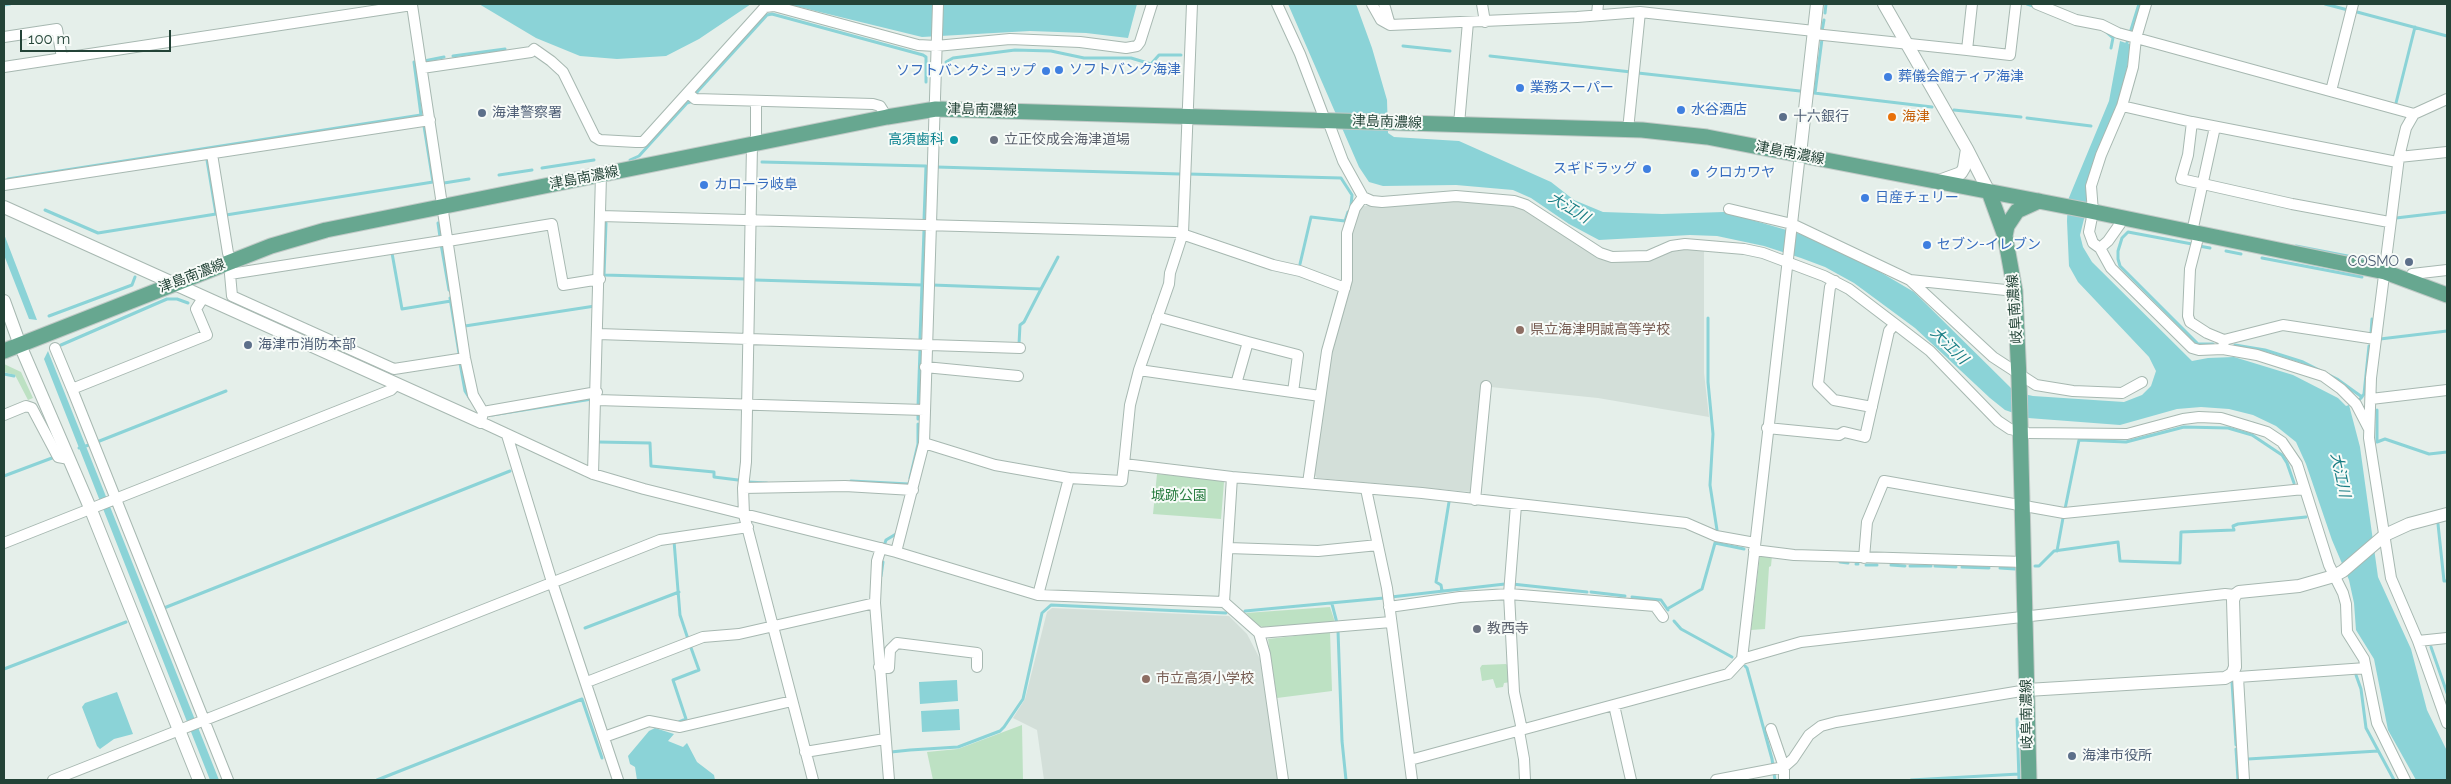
<!DOCTYPE html>
<meta charset="utf-8">
<style>
body{margin:0}
#map{position:relative;width:2451px;height:784px;overflow:hidden;background:#e5efea;font-family:Raleway,sans-serif}
canvas{display:block}
.frame{position:absolute;inset:0;border:5px solid #234337;pointer-events:none}
.scale{position:absolute;left:20px;top:30px;width:151px;height:22px;box-sizing:border-box;border:2px solid #234337;border-top:0;padding-left:6px;font-size:15px;line-height:18px;white-space:nowrap;color:#234337;-webkit-text-stroke:4px #f7fbf8;paint-order:stroke}
</style>
<div id="map">
<canvas width="2451" height="784"></canvas>
<div class="frame"></div>
<div class="scale">100 m</div>
</div>
<script>
const g = document.querySelector('canvas').getContext('2d');
g.lineJoin = 'round';
function paint(path, color) { g.fillStyle = color; g.fill(path, 'evenodd'); }
const poly = rows => new Path2D(rows.map(r => 'M' + r).join(''));
function strokePath(path, color, width, dash) { g.strokeStyle = color; g.lineWidth = width; g.lineCap = dash ? 'butt' : 'round'; g.setLineDash(dash || []); g.stroke(path); }
function drawText(font, color, halo, rows, align = 'center') {
  g.font = font + ' Raleway,"Noto Sans JP",sans-serif'; g.lineWidth = 4; g.setLineDash([]); g.textBaseline = 'middle'; g.strokeStyle = halo; g.fillStyle = color; for (const [text, x, y, turn = 0] of rows) {
    g.save(); g.translate(x, y); g.rotate((+turn || 0) * Math.PI / 180); g.textAlign = isNaN(turn) ? turn : align; if (halo) g.strokeText(text, 0, 0); g.fillText(text, 0, 0); g.restore();
  }
}
const built = poly([
 [1455,200,1490,202,1524,209,1604,257,1671,248,1704,248,1704,373,1709,417,1598,398,1481,386,1471,492,1317,478,1314,474,1330,351,1351,281,1352,258,1348,234,1357,209,1363,206],
 [1052,608,1229,616,1247,634,1260,659,1278,780,1044,780,1037,730,1013,718,1025,699,1047,612]
]);
const green = poly([
 [4,364,21,372,33,398,28,400,15,375,4,372],
 [1157,474,1221,480,1224,482,1221,519,1153,514],
 [1760,555,1772,556,1771,566,1769,567,1765,629,1751,630],
 [1330,607,1335,622,1263,627,1256,625,1246,613],
 [1330,632,1332,691,1277,698,1268,639],
 [1506,664,1509,667,1511,682,1504,683,1503,687,1496,688,1493,679,1482,681,1480,668,1482,665],
 [1022,725,1023,780,933,780,927,752,958,749]
]);
const water = poly([
 [479,4,751,4,699,39,666,56,617,59,580,56,536,38],
 [787,4,1137,4,1128,38,1086,33,1030,31,922,37],
 [1288,4,1356,4,1372,48,1387,100,1388,133,1394,137,1459,141,1551,182,1574,200,1603,212,1662,214,1724,212,1797,233,1821,241,1875,269,1914,292,2011,388,2019,393,2033,396,2124,402,2142,395,2151,386,2156,371,2149,357,2078,282,2069,266,2067,221,2068,200,2109,101,2120,41,2132,45,2120,98,2086,184,2088,203,2080,235,2083,247,2092,262,2192,361,2208,358,2234,357,2293,375,2338,398,2346,406,2349,405,2360,447,2378,577,2411,649,2427,710,2447,751,2447,780,2416,780,2388,730,2374,659,2356,630,2354,603,2349,580,2332,540,2306,464,2296,442,2276,426,2253,415,2229,409,2201,407,2177,409,2120,425,2028,418,2005,410,1990,398,1915,328,1854,283,1825,267,1801,258,1764,246,1717,236,1690,235,1599,240,1569,224,1531,198,1513,190,1456,185,1383,186,1369,182,1359,167],
 [4,234,37,320,29,319,4,255],
 [48,351,219,780,210,780,44,359],
 [957,680,958,701,920,704,919,682],
 [117,692,133,734,114,739,100,749,97,746,82,707,85,703],
 [959,709,960,730,922,732,921,711],
 [655,728,674,734,668,741,683,747,687,743,697,762,714,775,715,780,637,780,635,767,630,764,628,756,649,731]
]);
const stream = poly([
 [2027,4,2036,7],
 [2325,4,2348,10],
 [4,5,10,4],
 [2357,12,2447,36],
 [1825,13,1826,4],
 [2104,30,2113,38,2111,48],
 [1822,31,1824,20],
 [1403,46,1450,51],
 [2126,46,2139,4],
 [453,56,505,49],
 [1490,56,1631,72],
 [424,61,444,57],
 [946,62,953,58,1015,50,1051,51,1084,58,1131,58,1151,64,1159,55,1181,55],
 [1638,73,1800,91],
 [1814,93,1932,107],
 [1815,93,1822,39],
 [697,95,697,92,767,15,772,14,923,55,926,57,926,82],
 [2396,103,2415,27],
 [1954,110,2021,117],
 [2027,118,2091,126],
 [630,160,639,156,687,103,693,101],
 [762,162,926,166,924,220],
 [936,167,1180,174],
 [542,168,594,160],
 [1188,174,1341,178,1352,195,1351,206],
 [499,175,532,170],
 [8,179,421,115,414,62,416,62],
 [444,183,469,179],
 [45,210,98,233,216,214,207,160],
 [226,215,433,182,424,126],
 [2396,218,2447,212],
 [438,223,440,237],
 [606,223,604,275,746,279],
 [441,244,449,290],
 [2192,244,2128,232,2122,238,2118,251,2118,259,2120,266,2198,344,2213,344],
 [2199,246,2210,248],
 [2296,246,2363,259],
 [2226,251,2241,254],
 [389,253,392,253,402,309,451,301],
 [2262,258,2362,277],
 [1300,264,1311,217,1345,221,1348,212],
 [755,280,922,285],
 [932,285,1041,289,1058,257],
 [450,298,459,353],
 [49,316,132,285,135,277],
 [1708,318,1708,382,1713,434,1710,485,1717,530],
 [465,326,595,306],
 [2371,333,2372,319],
 [920,339,924,230],
 [2380,339,2447,331],
 [1019,344,1020,325,1024,322,1041,289],
 [61,345,167,299,177,299,188,303],
 [2235,345,2265,350,2303,362,2337,379,2362,397],
 [460,363,465,391,470,399],
 [4,374,14,376],
 [2360,399,2364,394,2369,346],
 [918,407,920,350],
 [2377,410,2377,442,2385,439,2429,454,2447,452],
 [492,415,592,399],
 [918,419,918,413],
 [97,442,226,391],
 [598,442,650,443,651,466,714,472,714,477,738,480],
 [79,448,89,445],
 [4,476,52,458],
 [910,478,918,444,918,424],
 [851,481,909,484],
 [748,482,767,483],
 [2065,509,2079,440,2126,442,2184,427,2228,428,2252,435,2282,455,2287,463,2294,483],
 [2438,524,2444,581,2447,581],
 [674,541,680,615,688,639],
 [885,543,886,540,896,534],
 [2057,551,2063,518],
 [1840,562,1848,563],
 [1856,564,1858,564],
 [1866,565,1877,565],
 [1891,565,1905,566],
 [1910,566,1931,566],
 [1935,566,1956,567],
 [2035,566,2039,566,2054,551,2118,542,2120,561,2180,563,2181,532,2234,530,2233,526,2238,524,2306,517],
 [1962,567,1989,568],
 [2000,568,2015,569],
 [881,576,883,562],
 [1512,584,1587,592],
 [1442,591,1441,585,1436,582,1449,502],
 [1591,592,1625,596],
 [1391,597,1505,584],
 [1632,597,1661,600,1668,610],
 [1332,604,1337,623],
 [164,608,510,471],
 [1667,609,1702,589,1715,543,1744,549],
 [1245,611,1384,598],
 [1674,621,1681,629,1732,657],
 [585,628,679,592],
 [1338,631,1342,741,1346,780],
 [2431,647,2447,693],
 [1745,666,1747,668,1772,759,1775,780],
 [4,669,126,622],
 [2356,675,2361,689,2366,728,2394,780],
 [2232,682,2236,745],
 [2017,719,2019,780],
 [679,722,686,719,673,680,699,670,690,645],
 [2236,749,2238,780],
 [891,755,891,752,910,750,958,747,1000,731,1004,727,1023,699,1042,613,1051,605,1226,613],
 [2248,759,2378,751],
 [377,780,582,699,602,758],
 [1911,780,2019,774]
]);
const minor = poly([
 [1192,4,1183,233,1170,273,1169,284,1139,370,1130,405,1124,464,1232,477,1422,493,1686,523,1716,536,1755,543],
 [1277,4,1300,54,1325,120],
 [1372,4,1381,20,1390,25,1577,17,1640,12,1814,31],
 [1384,4,1390,25],
 [1482,4,1485,22],
 [1972,4,1967,50,2010,55,2016,4],
 [2037,4,2076,20,2102,25,2118,33,2414,114],
 [1597,14,1598,4],
 [1814,34,1967,50],
 [4,37,57,29,62,58],
 [4,67,412,5,465,358,473,395,483,412],
 [422,68,531,52,534,49,551,61,563,72,595,137,600,140,636,142,643,142,765,7,774,6,918,45,936,46,1010,39,1080,42,1126,48,1137,46,1140,42,1152,4],
 [2331,91,2353,4],
 [688,93,695,99,873,104,880,106,887,117],
 [2447,99,2414,114,2406,128,2399,157,2371,378,2369,438,2391,578,2418,641,2447,723],
 [2122,106,2192,122,2397,162],
 [2192,122,2188,155,2181,179,2292,204,2389,222],
 [1459,124,1468,22],
 [1628,130,1640,12],
 [756,144,756,101],
 [752,145,746,462,743,488,744,515,813,780],
 [212,154,228,253,232,261],
 [2399,157,2447,152],
 [4,185,430,120],
 [1363,197,1372,201,1382,202,1456,196,1514,201,1526,205,1600,253,1612,257,1648,256,1671,246,1685,244,1744,249,1763,253,1824,276,1849,289,1895,324,1889,331,1865,437,1844,432,1839,435,1767,428],
 [1729,209,1792,224,1910,280,1993,357,2036,385,2073,391,2122,393,2142,382],
 [601,216,1176,232,1273,265,1300,271,1345,288],
 [2121,218,2120,224,2108,241,2100,248,2111,268,2192,348,2199,350,2223,349,2257,355,2323,376,2341,389,2356,404,2369,429],
 [2192,232,2215,127],
 [2199,234,2190,269,2188,316,2190,322,2207,333,2224,340],
 [448,240,230,274,232,296,394,369,465,358],
 [448,241,552,224,563,285,600,279],
 [2100,248,2093,243,2089,232,2093,212,2091,186,2101,155,2122,106,2133,67,2136,38,2146,4],
 [1910,280,2015,291],
 [2409,280,2412,274,2447,270],
 [1835,281,1830,287,1818,384,1834,400,1872,407],
 [203,298,196,309,207,335,72,389,228,780],
 [1157,317,1248,342,1236,384],
 [1895,324,1930,351,1998,421,2010,429,2028,433,2127,434,2183,419,2199,417,2221,418,2267,432,2282,442,2297,464,2329,565,2343,593,2346,604,2347,632,2364,659,2377,723,2405,780],
 [598,334,1020,348],
 [1248,342,1298,355,1293,392],
 [55,348,72,389],
 [2223,349,2224,340,2283,325,2375,339],
 [925,367,1018,376],
 [1139,370,1320,396],
 [597,392,483,412,481,422,593,474,644,489,896,552,1038,595,1224,602,1259,633,1265,654,1283,780],
 [2371,399,2447,390],
 [597,400,924,410],
 [4,415,26,406,32,408,58,457,69,459],
 [507,435,552,582,618,780],
 [924,443,995,465,1069,478],
 [593,474,601,175],
 [1308,483,1327,351,1347,280,1347,233,1355,208,1363,197,1343,161,1328,121],
 [743,488,845,486,913,490],
 [1366,489,1387,588,1412,780],
 [1475,500,1486,386],
 [1516,505,1509,594,1514,692,1522,730],
 [4,543,391,390,396,385],
 [881,548,877,561,875,603,889,780],
 [1228,548,1318,551,1378,545],
 [1754,550,1794,555,2024,562],
 [896,552,924,443,938,4],
 [1864,558,1867,522,1884,481,2064,513,2304,489],
 [1038,595,1069,478,1122,481,1124,464],
 [1224,602,1232,477],
 [1389,607,1460,597,1509,594,1655,606,1663,617],
 [1259,633,1391,622],
 [2418,641,2447,638],
 [1742,659,1801,642,2225,594,2235,595],
 [879,667,889,668,890,650,897,643,977,653,977,667],
 [2233,675,2238,677,2244,780],
 [2238,677,2366,668],
 [587,682,703,637,739,634,875,603],
 [1614,705,1631,780],
 [1771,729,1784,767,1784,780],
 [1519,731,1524,759,1525,780],
 [604,737,649,721,680,727,792,701],
 [805,752,885,739],
 [1410,760,1728,674,1742,659,1800,154],
 [53,780,660,540,748,527],
 [1716,780,1784,767,1793,759,1809,735,1821,726,1836,722,2027,690]
]);
const tertiary = poly([
 [1884,4,1967,149,1989,192],
 [1800,154,1817,4],
 [1939,181,1961,173,1964,168,1967,149],
 [4,207,481,422],
 [4,301,20,345,91,510,199,780],
 [2027,690,2225,678,2232,674,2235,667,2233,600,2235,595,2239,592,2299,586,2334,576,2343,571,2385,535,2409,524,2447,514]
]);
const primary = poly([
 [1989,192,2005,236,2015,291,2019,379,2029,780],
 [2005,236,2007,226,2017,211,2039,201],
 [4,351,271,246,326,230,887,117,936,109,1642,130,1707,137,2090,211,2385,272,2447,295]
]);
const markers = [
 [1059,70,5,"#3f7fe0"],
 [1046,71,5,"#3f7fe0"],
 [1888,77,5,"#3f7fe0"],
 [1520,88,5,"#3f7fe0"],
 [1681,110,5,"#3f7fe0"],
 [482,113,5,"#5c6f8a"],
 [1783,117,5,"#5c6f8a"],
 [1892,117,5,"#e8710a"],
 [954,140,5,"#0f9aa8"],
 [994,140,5,"#6b7280"],
 [1647,169,5,"#3f7fe0"],
 [1695,173,5,"#3f7fe0"],
 [704,185,5,"#3f7fe0"],
 [1865,198,5,"#3f7fe0"],
 [1927,245,5,"#3f7fe0"],
 [2409,262,5,"#5c6f8a"],
 [1520,330,5,"#8d6e63"],
 [248,345,5,"#5c6f8a"],
 [1477,629,5,"#6b7280"],
 [1146,679,5,"#8d6e63"],
 [2072,756,5,"#5c6f8a"]
];
const shopNames = [
 ["ソフトバンク海津",1069,70],
 ["ソフトバンクショップ",1036,71,"right"],
 ["葬儀会館ティア海津",1898,77],
 ["業務スーパー",1530,88],
 ["水谷酒店",1691,110],
 ["スギドラッグ",1637,169,"right"],
 ["クロカワヤ",1705,173],
 ["カローラ岐阜",714,185],
 ["日産チェリー",1875,198],
 ["セブン-イレブン",1937,245]
];
const streetNames = [
 ["津島南濃線",982,110,1],
 ["津島南濃線",1387,122,2],
 ["津島南濃線",1790,153,11],
 ["津島南濃線",584,178,-11],
 ["津島南濃線",192,276,-21],
 ["岐阜南濃線",2015,309,-94],
 ["岐阜南濃線",2027,714,-91]
];
const serviceNames = [
 ["海津警察署",492,113],
 ["十六銀行",1793,117],
 ["COSMO",2399,262,"right"],
 ["海津市消防本部",258,345],
 ["海津市役所",2082,756]
];
const foodNames = [
 ["海津",1902,117]
];
const cultureNames = [
 ["高須歯科",944,140]
];
const worshipNames = [
 ["立正佼成会海津道場",1004,140],
 ["教西寺",1487,629]
];
const educationNames = [
 ["県立海津明誠高等学校",1530,330],
 ["市立高須小学校",1156,679]
];
const parkNames = [
 ["城跡公園",1179,496]
];
const waterNames = [
 ["大江川",1569,208,31],
 ["大江川",1949,346,44],
 ["大江川",2340,475,78]
];
paint(built, '#d3dfd9');
paint(green, '#bde1c3');
paint(water, '#8bd3d7');
strokePath(stream, '#8bd3d7', 3);
strokePath(minor, '#a7b8b1', 12);
strokePath(tertiary, '#a7b8b1', 14);
strokePath(primary, '#c1cac7', 17);
strokePath(minor, '#fff', 10);
strokePath(tertiary, '#fff', 12);
strokePath(primary, '#67a790', 15);
for (const [x, y, r, color] of markers) { const dot = new Path2D(); dot.arc(x, y, r, 0, 2 * Math.PI); g.fillStyle = color; g.fill(dot); strokePath(dot, '#f7fbf8', 2); }
drawText('14px', '#366cbe', '#f7fbf8', shopNames, 'left');
drawText('14px', '#234337', '#f7fbf8', streetNames);
drawText('14px', '#4e5e75', '#f7fbf8', serviceNames, 'left');
drawText('14px', '#c56008', '#f7fbf8', foodNames, 'left');
drawText('14px', '#0d838f', '#f7fbf8', cultureNames, 'right');
drawText('14px', '#5b616d', '#f7fbf8', worshipNames, 'left');
drawText('14px', '#785e54', '#f7fbf8', educationNames, 'left');
drawText('14px', '#2a7d41', '#f7fbf8', parkNames);
drawText('italic 15px', '#187d84', '#f7fbf8', waterNames);
</script>
